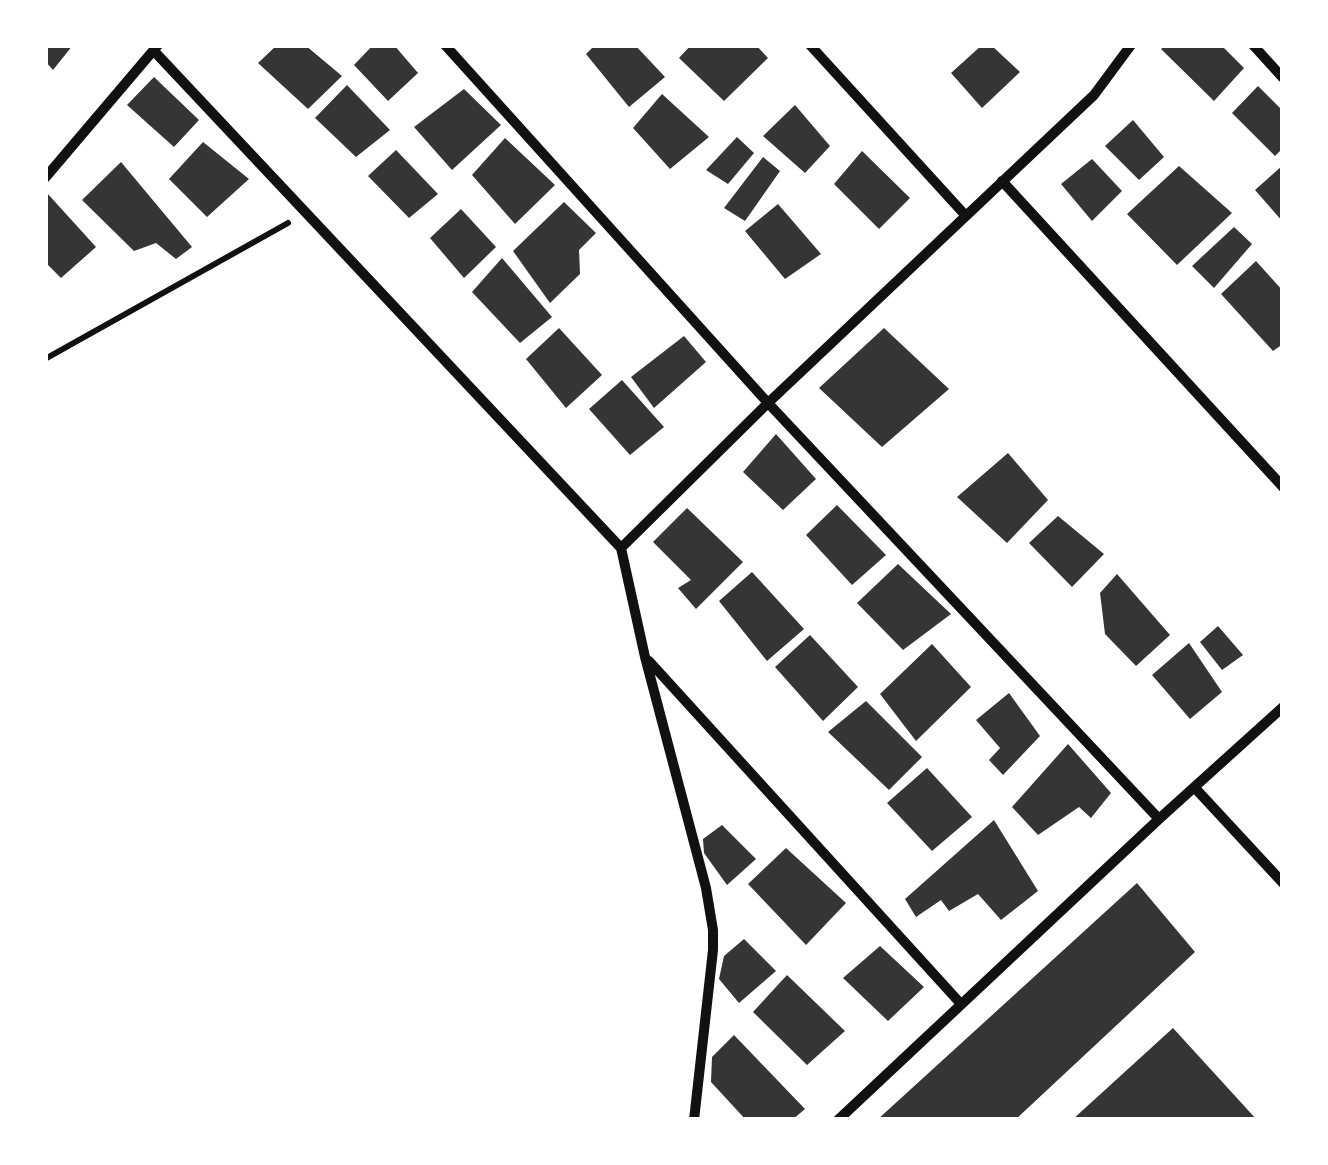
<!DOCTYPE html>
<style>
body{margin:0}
#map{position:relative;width:1328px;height:1165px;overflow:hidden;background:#fff;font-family:Mulish,sans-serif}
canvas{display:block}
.frame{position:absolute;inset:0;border:48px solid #fff;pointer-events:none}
</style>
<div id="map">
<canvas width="1328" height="1165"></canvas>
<div class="frame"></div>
</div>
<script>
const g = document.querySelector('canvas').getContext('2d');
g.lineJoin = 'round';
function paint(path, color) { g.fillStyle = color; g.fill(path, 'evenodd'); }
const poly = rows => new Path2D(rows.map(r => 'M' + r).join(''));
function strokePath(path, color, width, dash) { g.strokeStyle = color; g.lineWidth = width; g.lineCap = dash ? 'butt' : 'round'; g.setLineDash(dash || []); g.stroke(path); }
const building = poly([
 [45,45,73,45,53,70,45,61],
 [277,45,305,45,342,76,308,109,258,63],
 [373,45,394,45,418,73,388,101,354,65],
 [595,45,635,45,665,77,629,107,586,54],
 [691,45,756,45,768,58,724,101,679,58],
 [982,45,991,45,1020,72,982,108,951,73],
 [1166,45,1221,45,1244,68,1214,101,1161,49],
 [154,77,199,120,174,147,127,105],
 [347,85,390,130,356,157,315,118],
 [1258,86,1283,111,1283,148,1275,156,1232,113],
 [464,89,501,125,452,170,414,127],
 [662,94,709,137,670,169,633,128],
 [795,105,830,146,805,173,763,136],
 [1133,120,1164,157,1139,180,1105,146],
 [737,137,754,153,728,184,706,170],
 [505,138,555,185,515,224,472,175],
 [203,142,249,179,207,217,169,179],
 [396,150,438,194,409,218,368,176],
 [862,151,910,198,879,229,834,184],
 [763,157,780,171,745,221,724,208],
 [1092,159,1122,191,1092,221,1061,184],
 [121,162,192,247,176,259,156,243,134,251,82,200],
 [1283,165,1283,222,1255,190],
 [1179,166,1232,213,1177,265,1127,214],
 [47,193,96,247,61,278,45,262,45,195],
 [564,202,596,233,579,250,580,274,550,303,513,251],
 [778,204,821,254,785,279,745,231],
 [461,209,496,247,464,278,430,238],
 [1234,227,1252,244,1214,288,1192,266],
 [502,258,552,317,520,343,472,292],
 [1256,261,1283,291,1283,344,1273,351,1221,294],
 [559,328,602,375,566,408,526,359],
 [884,328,949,389,882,447,819,388],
 [684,336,706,362,654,408,631,377],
 [622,380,664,427,630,455,589,409],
 [776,434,816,479,783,510,743,472],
 [1008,453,1048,500,1007,543,957,497],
 [837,505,886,555,852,585,806,535],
 [687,508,743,562,696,609,678,588,691,580,653,542],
 [1058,516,1104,554,1072,587,1029,543],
 [898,564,951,614,903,650,857,603],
 [752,572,804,629,767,661,719,601],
 [1117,574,1170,635,1136,666,1105,634,1100,593],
 [1218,626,1243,655,1222,670,1200,642],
 [810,635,858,687,823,721,775,667],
 [1189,643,1222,692,1190,719,1152,675],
 [932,644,971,687,916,741,880,694],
 [1009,693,1040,736,1003,775,989,760,1000,748,976,720],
 [866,701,922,757,889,790,828,732],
 [1068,744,1111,793,1091,818,1079,807,1038,835,1012,807],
 [927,768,972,817,932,851,887,803],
 [994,820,1038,891,1001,920,978,894,949,911,941,900,916,917,905,899],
 [722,825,756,859,727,885,704,853,703,839],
 [786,848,846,903,806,945,748,884],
 [1137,883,1195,952,1015,1120,877,1120],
 [744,939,776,971,739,1003,719,979,724,956],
 [880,946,924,987,888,1021,843,978],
 [787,975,845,1031,807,1065,753,1012],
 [1173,1028,1257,1120,1072,1120],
 [734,1035,805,1109,792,1120,746,1120,711,1082,712,1057]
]);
const path = poly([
 [45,359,288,223]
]);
const minor = poly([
 [445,45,768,403,1159,819],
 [810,45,966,216],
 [1253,45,1283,78],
 [154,51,621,548],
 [45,178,158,45],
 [1002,181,1283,487],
 [649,661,961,1004],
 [1195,788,1283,883],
 [694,1120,713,950,713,930,706,888,645,657,621,548,768,403,1094,95,1131,45],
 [838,1120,1159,819,1283,707]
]);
paint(building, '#353535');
strokePath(path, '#111', 6);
strokePath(minor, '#111', 10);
</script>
